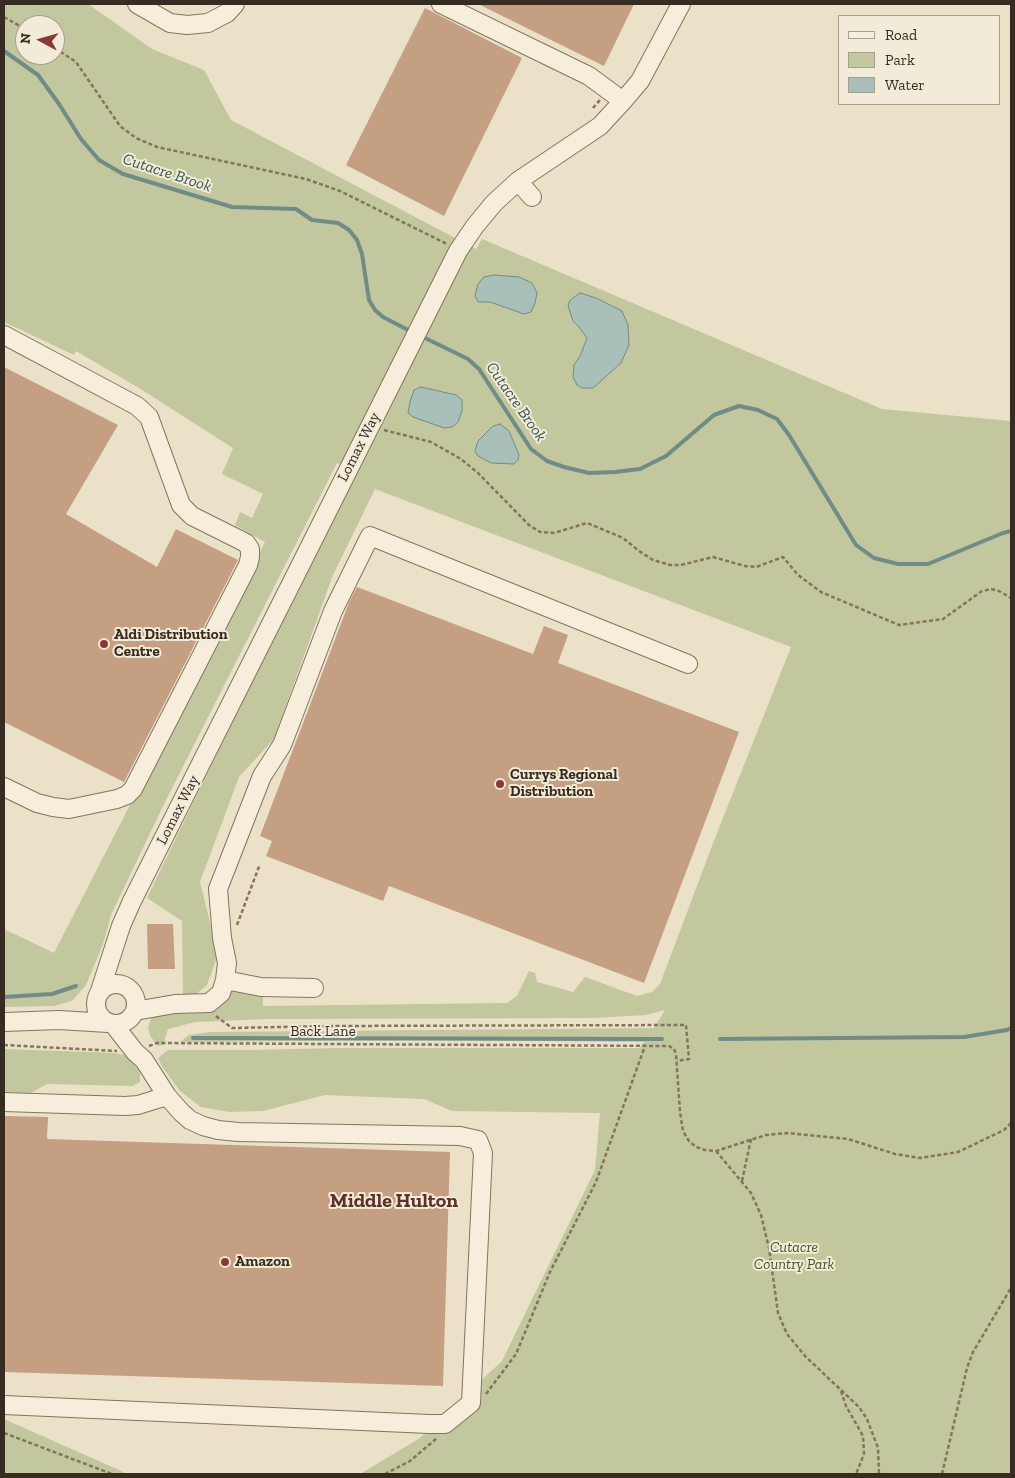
<!DOCTYPE html>
<style>
body{margin:0}
#map{position:relative;width:1015px;height:1478px;overflow:hidden;background:#eae1c8;font-family:"Zilla Slab",serif}
canvas{display:block}
.frame{position:absolute;inset:0;border:5px solid #362c21;pointer-events:none}
.legend{position:absolute;left:838px;top:15px;width:162px;height:90px;box-sizing:border-box;background:#f2ebd7;border:1px solid #a79f8e;margin:0;padding:6px 9px;list-style:none;font-size:15px;color:#362c21}
.legend li{display:flex;align-items:center;gap:10px;height:25px}
.legend b{width:25px;border:1px solid #a79f8e}
.north{position:absolute;left:15px;top:15px;width:50px;height:50px;box-sizing:border-box;background:#f2ebd7;border:1px solid #a79f8e;border-radius:50%;rotate:276deg;font-size:14px;font-weight:700;line-height:20px;text-align:center;color:#362c21}
.north::after{content:'';display:block;margin:auto;width:18px;height:22px;background:#8d3635;clip-path:polygon(50% 0,100% 100%,50% 72%,0 100%)}
</style>
<div id="map">
<canvas width="1015" height="1478"></canvas>
<div class="frame"></div>
<ul class="legend">
<li><b style="height:6px;background:#f6eedb"></b>Road</li>
<li><b style="height:14px;background:#c2c79d"></b>Park</li>
<li><b style="height:14px;background:#a9bfb9"></b>Water</li>
</ul>
<div class="north">N</div>
</div>
<script>
const g = document.querySelector('canvas').getContext('2d');
g.lineJoin = 'round';
function paint(path, color) { g.fillStyle = color; g.fill(path, 'evenodd'); }
const poly = rows => new Path2D(rows.map(r => 'M' + r).join(''));
function strokePath(path, color, width, dash) { g.strokeStyle = color; g.lineWidth = width; g.lineCap = dash ? 'butt' : 'round'; g.setLineDash(dash || []); g.stroke(path); }
function drawText(font, color, halo, rows, align = 'center') {
  g.font = font + ' "Zilla Slab",serif'; g.lineWidth = 4; g.setLineDash([]); g.textBaseline = 'middle'; g.strokeStyle = halo; g.fillStyle = color; for (const [text, x, y, turn = 0] of rows) {
    g.save(); g.translate(x, y); g.rotate((+turn || 0) * Math.PI / 180); g.textAlign = isNaN(turn) ? turn : align; if (halo) g.strokeText(text, 0, 0); g.fillText(text, 0, 0); g.restore();
  }
}
const green = poly([
 [4,4,88,4,152,49,204,70,231,120,476,249,482,239,882,409,1011,421,1011,1474,360,1474,420,1438,502,1361,595,1170,600,1113,452,1111,424,1099,325,1095,263,1111,229,1112,201,1107,180,1091,163,1068,158,1058,168,1050,251,1050,337,1048,640,1048,644,1042,427,1040,180,1042,189,1035,210,1032,654,1028,665,1010,646,1015,593,1018,267,1019,195,1022,168,1029,163,1045,158,1046,150,1036,148,1027,152,1016,212,1006,234,989,263,994,263,1006,507,1003,517,996,529,971,535,973,537,982,573,992,585,977,637,996,652,992,660,984,715,838,791,647,375,489,333,575,274,739,239,777,200,882,215,943,216,960,207,985,195,995,183,995,182,921,147,898,219,749,358,471,337,463,165,802,111,915,103,944,86,985,72,1001,54,1006,4,1007,4,929,54,953,265,542,235,525,240,512,252,518,263,494,222,474,233,448,139,388,76,351,74,355,4,322],
 [25,25,55,25,55,55,25,55],
 [4,1049,115,1053,129,1056,140,1073,140,1082,132,1086,47,1084,31,1093,4,1092],
 [4,1419,128,1474,4,1474]
]);
const water = poly([
 [494,275,519,277,532,283,537,293,535,303,531,312,524,314,490,302,478,302,475,296,478,284,484,277,494,275],
 [580,293,596,298,622,311,628,325,629,345,621,363,593,388,582,388,577,385,573,377,574,365,580,356,587,338,579,327,573,321,568,306,570,300,580,293],
 [421,387,456,395,462,400,462,411,458,422,452,427,444,428,413,417,408,413,410,402,414,390,421,387],
 [500,424,509,431,519,455,518,460,514,464,491,463,478,456,475,451,478,441,493,426,500,424]
]);
const stream = poly([
 [4,51,38,75,59,104,81,139,99,160,123,174,232,207,296,209,312,220,338,223,349,230,357,240,362,254,369,300,375,310,383,317,412,332],
 [421,336,468,359,479,369,531,449,547,461,564,467,589,473,615,472,640,469,666,456,714,415,739,406,758,410,777,419,789,435,856,545,874,558,898,564,928,564,1003,533,1011,531],
 [4,997,52,994,76,986],
 [193,1038,662,1039],
 [720,1039,964,1037,1007,1030,1011,1028]
]);
const building = poly([
 [478,4,634,4,604,66],
 [425,8,522,58,444,216,346,165],
 [4,367,118,425,66,514,157,567,176,529,238,560,124,782,4,722],
 [357,587,533,654,544,626,568,635,558,663,739,732,644,983,389,886,383,901,266,856,272,841,260,836,350,600],
 [147,924,173,924,175,969,148,969],
 [4,1116,48,1117,47,1139,450,1152,443,1386,4,1372]
]);
const path = poly([
 [4,17,25,29],
 [55,48,76,62,120,126,136,138,157,147,306,179,340,191,447,244],
 [593,108,600,100],
 [384,430,431,442,461,459,478,473,529,525,540,532,554,533,587,523,623,538,639,551,653,560,670,565,681,565,713,557,745,566,756,567,783,557,798,575,821,592,899,625,943,619,982,591,991,589,999,591,1011,598],
 [237,925,260,864],
 [216,1016,232,1028,329,1026,686,1025,689,1059,677,1061],
 [4,1045,117,1051],
 [149,1046,157,1043,669,1046,674,1049,676,1054,680,1112,683,1131,689,1141,696,1147,705,1150,716,1151,766,1135,787,1133,848,1139,895,1154,920,1158,958,1152,1004,1130,1011,1123],
 [716,1151,751,1193,761,1215,769,1248,778,1313,787,1334,806,1357,859,1407,867,1419,878,1448,879,1474],
 [742,1181,751,1139],
 [841,1391,846,1406,863,1436,864,1454,856,1474],
 [486,1394,516,1354,550,1272,596,1182,645,1046],
 [4,1433,112,1474],
 [385,1474,410,1461,437,1438],
 [942,1474,967,1368,973,1352,1011,1288]
]);
const minor = poly([
 [137,4,170,23,187,25,208,23,227,13,235,4],
 [441,4,589,76,623,101],
 [518,181,532,197],
 [4,335,137,406,149,417,181,505,192,516,246,543,250,549,250,557,248,565,133,789,127,795,117,799,69,809,53,807,37,803,4,787],
 [225,980,261,987,314,988],
 '96 1004a20 20 0 1 1 40 0a20 20 0 1 1-40 0Z',
 [99,994,121,926,132,901,458,251,475,226,494,203,518,181,600,126,623,101,640,81,681,4],
 [135,1011,175,1004,209,1003,221,993,225,980,227,963,222,938,218,889,262,776,282,745,333,611,370,536,688,664],
 [4,1022,59,1020,108,1023],
 [4,1102,125,1106,138,1105,167,1096],
 [4,1405,429,1424,445,1424,471,1403,483,1153,478,1140,460,1136,238,1132,218,1130,203,1126,190,1120,181,1112,167,1096,144,1060,135,1052,114,1025]
]);
const markers = [
 [104,644,5,"#8d3635"],
 [500,784,5,"#8d3635"],
 [225,1262,5,"#8d3635"]
];
const streetNames = [
 ["Lomax Way",359,447,-63],
 ["Lomax Way",178,810,-63],
 ["Back Lane",323,1032]
];
const poiNames = [
 ["Aldi Distribution",114,635],
 ["Centre",114,652],
 ["Currys Regional",510,775],
 ["Distribution",510,792],
 ["Amazon",235,1262]
];
const parkNames = [
 ["Cutacre",794,1248],
 ["Country Park",794,1265]
];
const waterNames = [
 ["Cutacre Brook",167,173,18],
 ["Cutacre Brook",516,402,55]
];
const districtNames = [
 ["Middle Hulton",394,1201]
];
paint(green, '#c2c79d');
paint(water, '#a9bfb9');
strokePath(water, '#708c86', 1);
strokePath(stream, '#708c86', 4);
paint(building, '#c49f82');
strokePath(minor, '#84745f', 20);
strokePath(path, '#84745f', 2.5, [4, 2.5]);
strokePath(minor, '#f6eedb', 18);
for (const [x, y, r, color] of markers) { const dot = new Path2D(); dot.arc(x, y, r, 0, 2 * Math.PI); g.fillStyle = color; g.fill(dot); strokePath(dot, '#f2ebd7', 2); }
drawText('15px', '#362c21', '#f2ebd7', streetNames);
drawText('bold 15px', '#362c21', '#f2ebd7', poiNames, 'left');
drawText('italic 15px', '#46512a', '#f2ebd7', parkNames);
drawText('italic 16px', '#325453', '#f2ebd7', waterNames);
drawText('bold 20px', '#5f3225', '#f2ebd7', districtNames);
</script>
